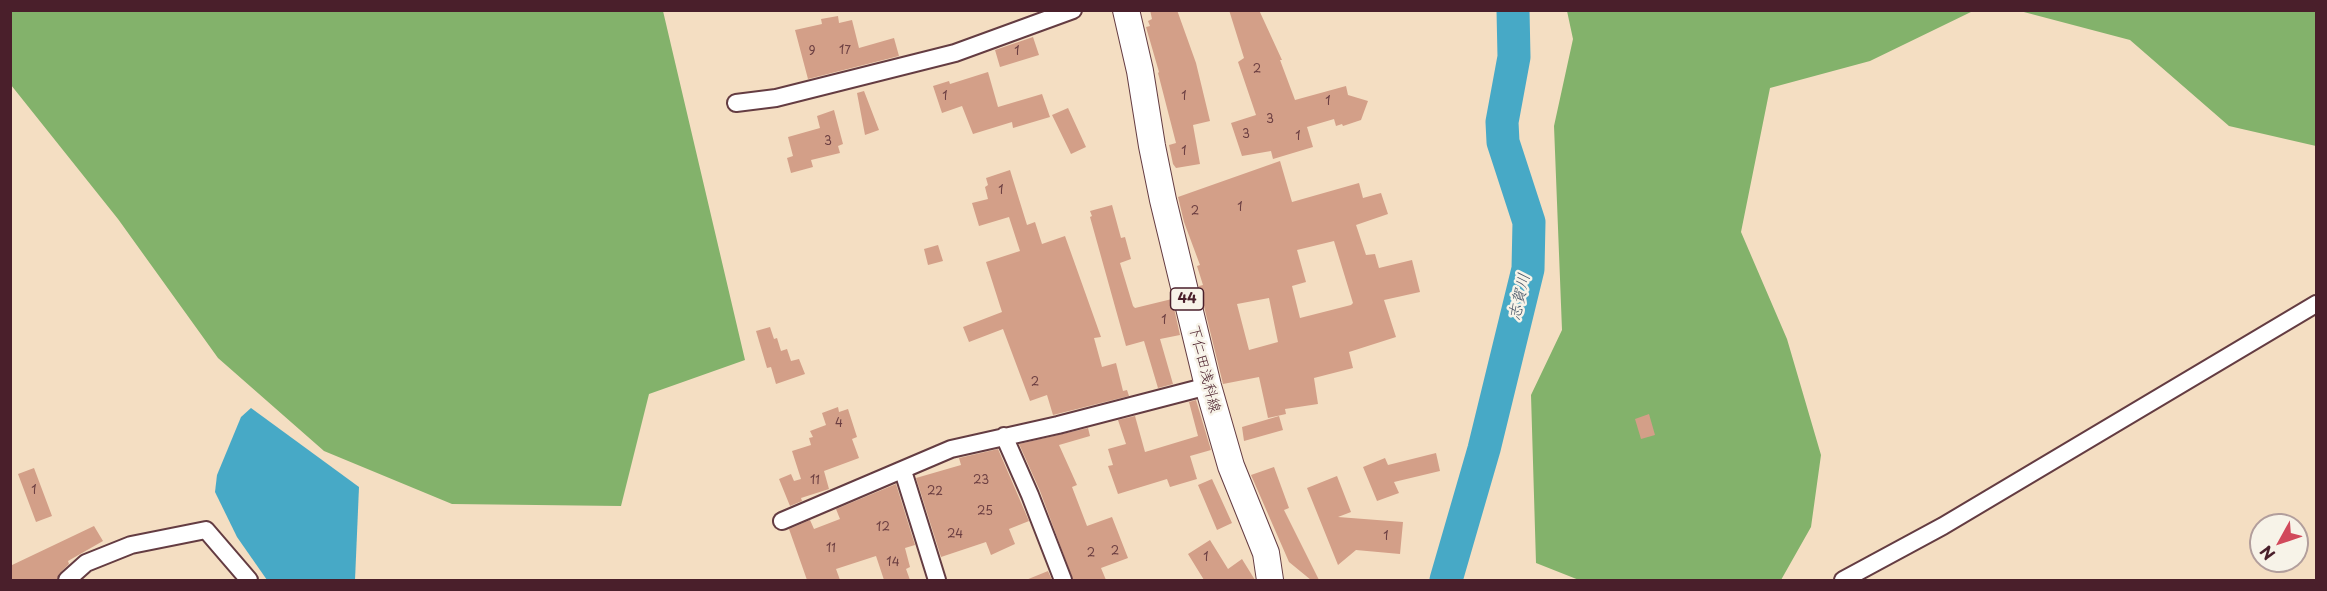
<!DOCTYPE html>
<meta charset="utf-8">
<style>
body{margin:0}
#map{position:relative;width:2327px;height:591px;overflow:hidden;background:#f4dec2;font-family:"Playpen Sans",sans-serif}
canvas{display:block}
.frame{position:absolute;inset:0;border:12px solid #4a1f2b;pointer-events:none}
.north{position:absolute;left:2249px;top:513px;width:60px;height:60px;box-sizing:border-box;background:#f7f3e8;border:2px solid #b29e9c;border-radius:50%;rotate:230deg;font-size:16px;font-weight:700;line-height:24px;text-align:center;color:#4a1f2b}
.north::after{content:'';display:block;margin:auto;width:21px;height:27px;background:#d1495b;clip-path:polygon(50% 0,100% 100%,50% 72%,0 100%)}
</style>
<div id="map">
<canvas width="2327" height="591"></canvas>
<div class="frame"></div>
<div class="north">N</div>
</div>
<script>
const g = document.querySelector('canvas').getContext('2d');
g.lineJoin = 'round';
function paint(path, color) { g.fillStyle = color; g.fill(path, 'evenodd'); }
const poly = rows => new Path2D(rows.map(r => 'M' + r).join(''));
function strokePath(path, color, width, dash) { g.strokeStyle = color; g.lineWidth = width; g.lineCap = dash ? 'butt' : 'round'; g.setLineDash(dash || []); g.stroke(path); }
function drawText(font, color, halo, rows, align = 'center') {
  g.font = font + ' "Playpen Sans","Klee One",sans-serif'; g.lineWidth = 5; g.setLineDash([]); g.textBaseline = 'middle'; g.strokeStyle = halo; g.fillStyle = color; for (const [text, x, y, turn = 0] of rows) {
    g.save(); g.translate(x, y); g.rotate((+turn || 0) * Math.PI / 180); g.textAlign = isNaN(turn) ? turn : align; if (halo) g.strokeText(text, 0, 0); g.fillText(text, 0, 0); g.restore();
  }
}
const forest = poly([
 [10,11,663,11,745,360,649,394,621,506,452,504,324,451,218,358,118,219,11,85],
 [1567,11,1973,11,1870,61,1770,88,1741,232,1787,339,1821,455,1811,527,1781,580,1579,580,1536,563,1531,395,1562,330,1554,126,1573,39],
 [2020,11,2316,11,2316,146,2229,126,2130,40]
]);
const water = poly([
 [251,408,359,487,355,580,267,580,237,537,215,492,217,475,241,417]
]);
const river = poly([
 [1446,580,1484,449,1528,269,1529,222,1503,142,1502,122,1514,57,1513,10]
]);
const building = poly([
 [1150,10,1177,10,1196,63,1210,121,1193,125,1200,164,1176,168,1173,164,1169,145,1176,143,1158,73,1159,72,1146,27,1150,26,1148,21,1152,19],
 [1229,10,1259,10,1282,60,1280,60,1295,100,1346,86,1348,95,1368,101,1361,120,1343,126,1342,124,1336,126,1334,119,1307,127,1313,147,1273,159,1271,151,1242,156,1231,123,1256,115,1238,62,1244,58],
 [838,16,839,23,852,20,859,48,894,38,899,56,808,79,795,30,822,24,821,19],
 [1033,37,1039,55,1000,67,995,50],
 [988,72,998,107,1042,94,1050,117,1013,128,1012,122,973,134,962,106,942,113,933,86,949,81,950,84],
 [864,91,879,130,865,135,857,93],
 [1068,108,1086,147,1071,154,1052,115],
 [834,110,843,144,838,146,840,153,811,160,813,167,791,173,787,158,793,156,788,137,820,128,817,116],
 [1280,161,1292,202,1359,183,1363,198,1381,193,1388,214,1356,225,1366,255,1375,254,1379,268,1412,260,1420,292,1384,300,1396,337,1349,352,1353,368,1314,378,1318,404,1285,409,1286,414,1268,418,1259,377,1223,384,1199,286,1203,285,1197,266,1200,265,1184,222,1178,197],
 [1334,241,1353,303,1351,305,1300,318,1292,286,1306,282,1297,250],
 [1269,298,1278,342,1249,350,1237,304],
 [1010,170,1027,225,1035,222,1042,244,1065,236,1101,337,1094,338,1102,367,1116,363,1123,391,1127,390,1129,396,1053,415,1047,395,1030,401,1003,329,969,342,963,327,1002,312,986,262,1020,251,1009,217,979,226,972,203,988,199,985,187,988,185,986,178],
 [1112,205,1121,238,1125,237,1131,259,1120,263,1133,306,1135,308,1172,299,1180,335,1160,339,1173,384,1158,388,1144,341,1126,346,1090,217,1092,216,1090,211],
 [938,245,943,261,928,265,924,249],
 [770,327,774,339,777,338,781,351,787,349,791,361,799,359,805,374,776,384,771,367,767,368,756,331],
 [1196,400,1211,450,1190,456,1197,479,1170,487,1167,479,1118,494,1108,466,1113,465,1108,449,1126,444,1118,420,1135,416,1145,452,1198,436,1189,402],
 [838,407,839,412,848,409,857,437,852,439,859,458,824,471,829,489,801,498,802,501,790,506,779,479,791,474,794,481,801,479,792,451,811,445,809,438,813,437,810,431,826,425,822,413],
 [1649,414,1655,435,1641,439,1635,419],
 [1279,416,1283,430,1244,441,1242,427],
 [1088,428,1090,436,1059,445,1077,485,1072,487,1087,526,1112,517,1128,558,1101,568,1106,580,1073,580,1040,491,1019,444],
 [998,449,1029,521,1009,529,1015,544,991,555,986,542,941,557,916,478,961,465,959,458],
 [1436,453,1440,471,1394,482,1399,493,1377,501,1363,467,1385,458,1388,465],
 [1274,467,1289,508,1284,510,1319,580,1311,580,1289,562,1251,475],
 [34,468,52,516,36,522,18,474],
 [1337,476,1351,512,1338,517,1403,522,1400,554,1356,550,1338,565,1307,488],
 [1212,479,1232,523,1217,530,1198,485],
 [896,484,915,545,905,548,910,567,906,569,910,580,884,580,876,556,836,569,840,580,807,580,789,529,810,520,814,529,840,519,836,509],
 [94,526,103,541,68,561,69,564,60,573,57,579,10,580,10,566],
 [1210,540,1228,569,1242,559,1255,580,1204,580,1188,554],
 [1048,571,1052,580,1026,580]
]);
const street = poly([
 [736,103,776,98,955,53,1073,10],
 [1004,436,1030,495,1063,580],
 [903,471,937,580],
 [782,521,951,449,1058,425,1208,386],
 [67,580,86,563,131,545,206,530,249,580],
 [1843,580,1943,526,2316,304]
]);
const primary = poly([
 [1126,10,1140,71,1152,146,1163,200,1208,386,1231,466,1266,553,1270,580]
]);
const numberNames = [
 ["17",845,51],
 ["9",812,52],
 ["1",1017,52],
 ["2",1257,70],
 ["1",945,97],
 ["1",1184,97],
 ["1",1328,102],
 ["3",1270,120],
 ["3",1246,135],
 ["1",1298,137],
 ["3",828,142],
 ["1",1184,152],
 ["1",1001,191],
 ["1",1240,208],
 ["2",1195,212],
 ["1",1164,321],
 ["2",1035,383],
 ["4",839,424],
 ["11",815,481],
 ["23",981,481],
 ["1",34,491],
 ["22",935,492],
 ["25",985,512],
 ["12",883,528],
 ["24",955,535],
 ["1",1386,537],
 ["11",831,549],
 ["2",1115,552],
 ["2",1091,554],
 ["1",1206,558],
 ["14",893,563]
];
const shields = [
 [1187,299,33]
];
const shieldNames = [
 ["44",1187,299]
];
const streetNames = [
 ["下仁田浅科線",1204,369,76]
];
const waterNames = [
 ["志賀川",1520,297,-77]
];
paint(forest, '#83b26b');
paint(water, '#47a9c6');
strokePath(river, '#47a9c6', 33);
paint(building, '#d39f88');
strokePath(street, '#643c42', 20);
strokePath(primary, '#643c42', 28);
strokePath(street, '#fff', 16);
strokePath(primary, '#fff', 26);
drawText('12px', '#6c3f42', null, numberNames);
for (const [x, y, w] of shields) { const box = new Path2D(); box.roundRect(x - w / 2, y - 11, w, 22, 4.5); g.fillStyle = '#f7f3e8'; g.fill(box); strokePath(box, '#4a1f2b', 1.5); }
drawText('bold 14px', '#4a1f2b', null, shieldNames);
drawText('15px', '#4a1f2b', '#f7f3e8', streetNames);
drawText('italic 16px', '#495669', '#f7f3e8', waterNames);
</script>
